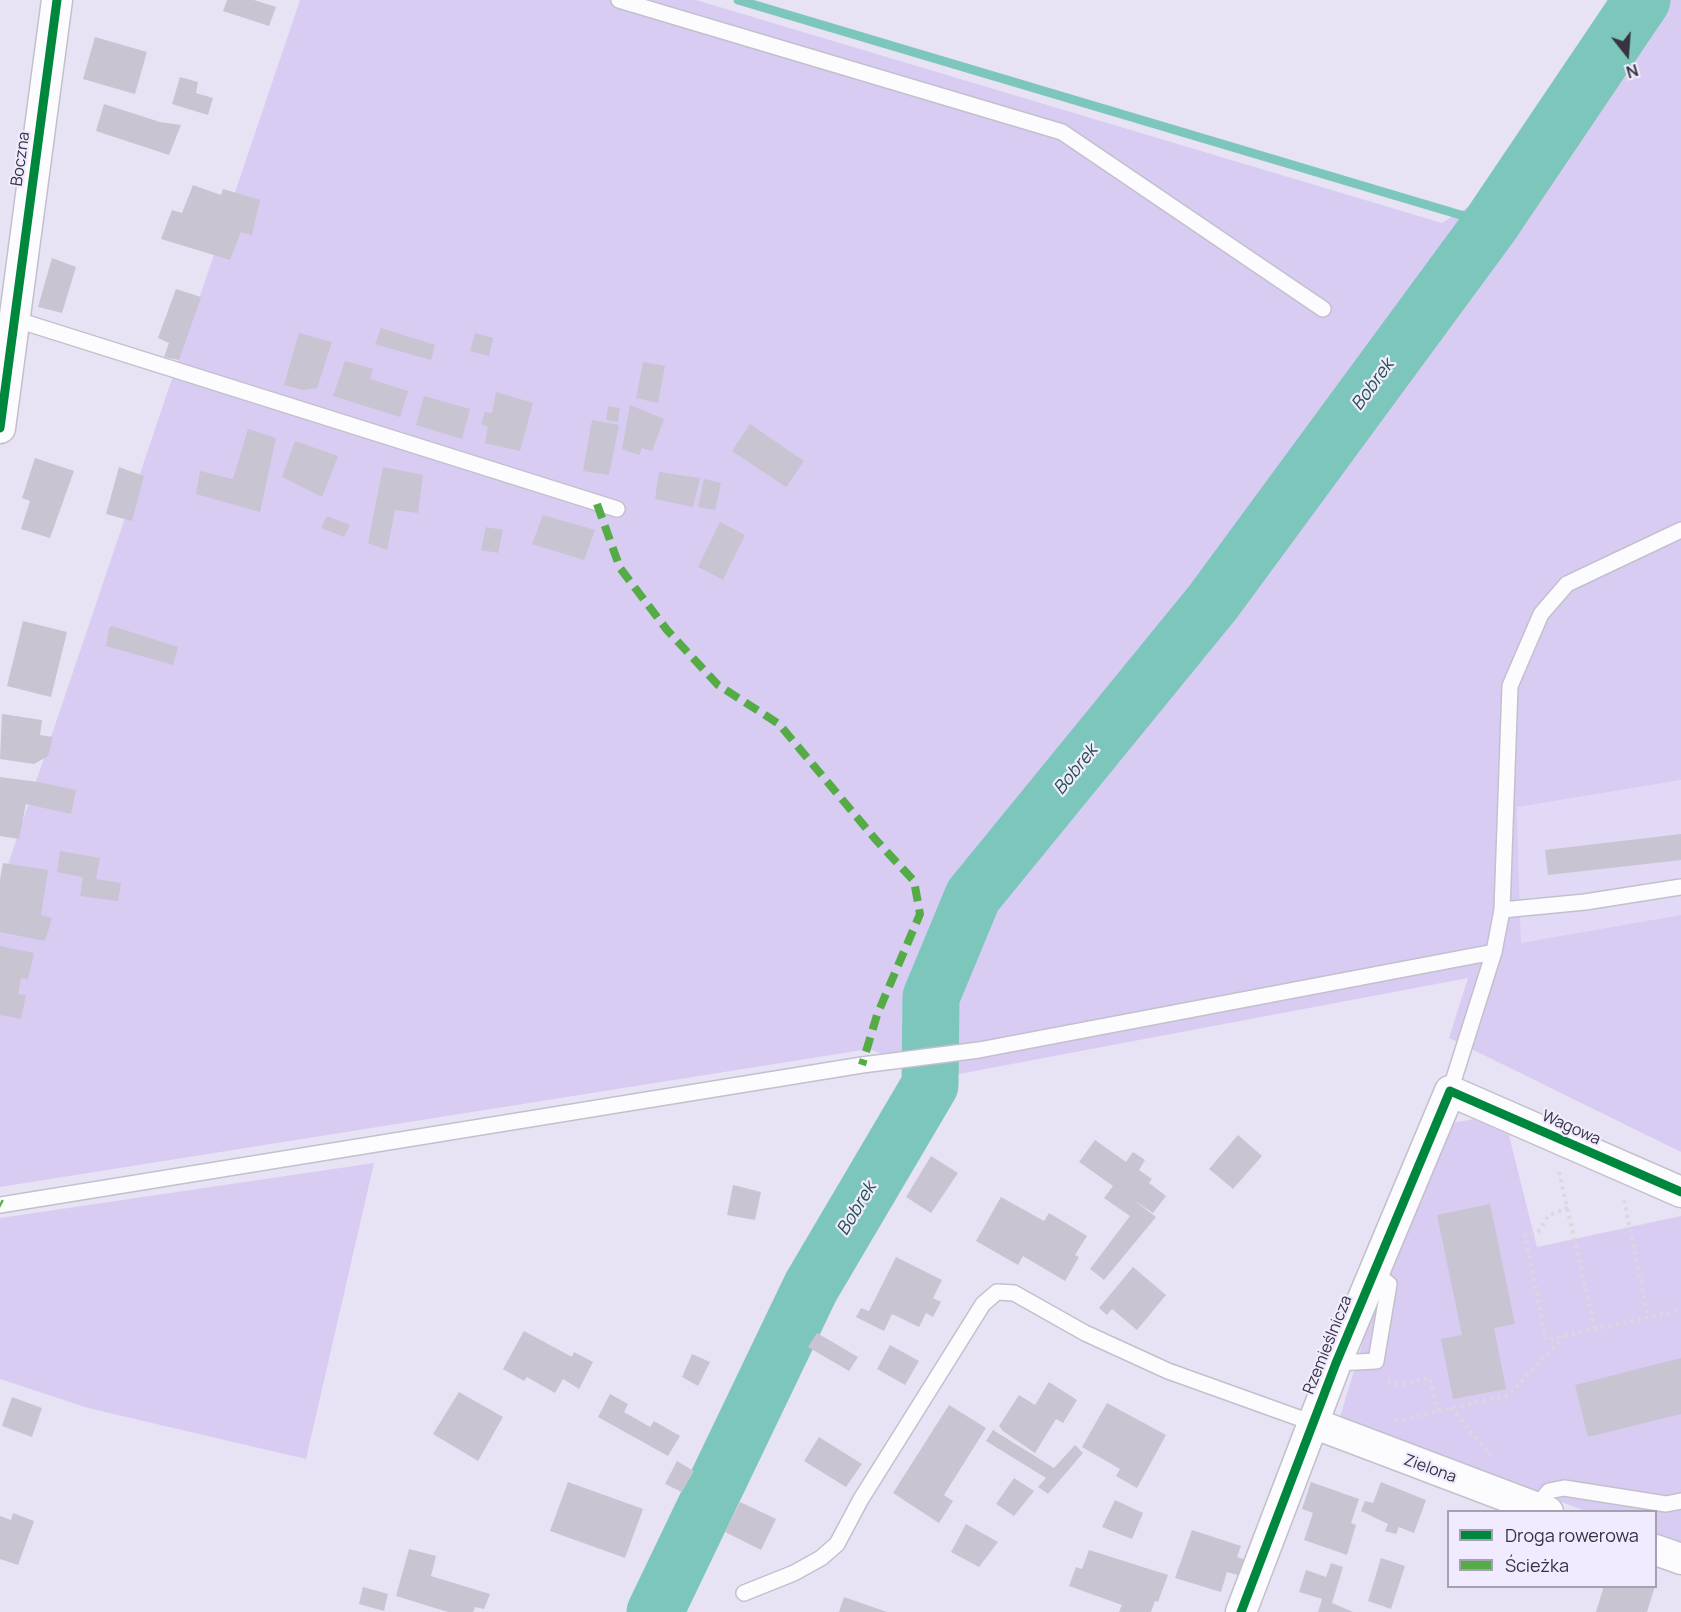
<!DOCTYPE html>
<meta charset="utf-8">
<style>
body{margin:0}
#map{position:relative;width:1681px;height:1612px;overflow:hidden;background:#e8e3f4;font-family:Manrope,sans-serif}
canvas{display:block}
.legend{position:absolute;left:1447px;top:1510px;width:210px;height:78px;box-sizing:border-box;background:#f0ebfe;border:2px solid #a6a1b2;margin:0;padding:8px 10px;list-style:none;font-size:18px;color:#37333f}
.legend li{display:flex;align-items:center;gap:12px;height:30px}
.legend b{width:30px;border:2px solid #a6a1b2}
.north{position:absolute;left:1597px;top:24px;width:60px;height:60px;-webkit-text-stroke:4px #f0ebfe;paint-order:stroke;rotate:163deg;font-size:16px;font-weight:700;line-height:24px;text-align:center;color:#37333f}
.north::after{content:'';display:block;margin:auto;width:21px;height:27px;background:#37333f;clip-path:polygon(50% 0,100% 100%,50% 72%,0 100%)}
</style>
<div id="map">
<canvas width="1681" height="1612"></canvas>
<ul class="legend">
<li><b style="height:8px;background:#00873e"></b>Droga rowerowa</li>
<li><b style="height:8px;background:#55ac46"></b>Ścieżka</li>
</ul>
<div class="north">N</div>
</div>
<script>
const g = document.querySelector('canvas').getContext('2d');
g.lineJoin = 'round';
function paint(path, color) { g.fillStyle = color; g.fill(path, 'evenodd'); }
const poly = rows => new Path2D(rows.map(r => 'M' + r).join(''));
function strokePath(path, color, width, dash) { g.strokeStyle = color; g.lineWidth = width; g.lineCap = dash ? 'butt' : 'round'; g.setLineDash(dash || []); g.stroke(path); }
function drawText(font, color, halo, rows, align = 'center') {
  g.font = font + ' Manrope,sans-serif'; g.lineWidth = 4.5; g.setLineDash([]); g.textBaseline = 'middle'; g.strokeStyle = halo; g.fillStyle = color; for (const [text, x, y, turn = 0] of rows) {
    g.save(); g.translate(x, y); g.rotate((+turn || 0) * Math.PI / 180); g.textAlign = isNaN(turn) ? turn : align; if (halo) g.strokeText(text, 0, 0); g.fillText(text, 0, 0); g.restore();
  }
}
const built = poly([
 [1681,780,1681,918,1521,943,1517,806]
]);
const green = poly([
 [300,0,696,0,1442,223,1479,200,1618,0,1681,0,1681,780,1517,807,1521,943,1681,915,1681,1152,1449,1038,1468,978,943,1077,869,1049,0,1187,0,888],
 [1474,1119,1509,1135,1537,1247,1681,1216,1681,1546,1656,1537,1656,1512,1586,1511,1339,1420,1378,1292,1441,1125],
 [374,1163,306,1459,88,1408,0,1379,0,1218]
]);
const stream = poly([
 [738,0,1491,224]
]);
const river = poly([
 [655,1612,811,1287,930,1085,931,997,973,896,1213,602,1491,224,1642,0]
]);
const building = poly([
 [227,0,254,0,276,7,269,26,223,11],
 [95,37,147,52,135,94,83,79],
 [180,77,198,82,196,93,213,98,208,115,172,104],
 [104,104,160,122,181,125,169,155,96,131],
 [193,185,221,195,223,189,260,200,252,235,241,232,230,260,161,239,172,210,182,213],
 [52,258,76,267,62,313,38,307],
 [176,289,201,297,179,360,164,357,169,343,158,338],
 [381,328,435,345,431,360,375,344],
 [299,333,332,342,317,388,303,390,284,385],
 [475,333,493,338,489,356,470,351],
 [345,361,373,369,370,379,408,391,400,417,333,396],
 [643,362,665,366,658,403,636,398],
 [496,392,533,403,520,451,485,443,488,427,481,424,485,412,492,413],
 [424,396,470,409,462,439,416,425],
 [630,405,664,419,652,451,642,448,639,455,622,449],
 [608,406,620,408,618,422,606,420],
 [592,420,619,425,609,475,583,471],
 [750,424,804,461,786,487,732,451],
 [248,429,276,438,260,512,196,494,200,471,233,479],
 [295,441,338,456,322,497,282,477],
 [35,458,74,471,50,538,21,529,30,501,22,498],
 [119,467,144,476,132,521,106,514],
 [383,467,423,475,418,513,395,510,387,550,368,543],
 [659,472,700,478,693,507,655,499],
 [704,479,721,483,715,510,698,507],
 [543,515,595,530,584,560,532,544],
 [327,516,350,525,344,537,321,528],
 [720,522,745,535,723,580,698,567],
 [486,527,503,530,498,553,481,550],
 [23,621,67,632,51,697,7,686],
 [112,626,178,647,173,665,106,646,109,628],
 [2,714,42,720,40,735,53,737,48,756,34,764,0,759],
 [0,777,38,782,76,790,71,814,26,804,19,839,0,836],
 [1681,834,1681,860,1548,875,1545,850],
 [60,851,100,858,96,879,121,883,118,901,80,896,83,877,57,872],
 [3,863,48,870,41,915,52,918,45,941,0,932,0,880],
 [0,946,34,953,28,979,21,978,18,994,26,995,21,1019,0,1015],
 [1238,1135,1262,1156,1233,1189,1209,1169],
 [1095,1140,1126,1162,1133,1152,1145,1160,1139,1170,1152,1179,1149,1183,1166,1196,1153,1213,1132,1199,1156,1217,1104,1280,1090,1269,1130,1216,1104,1198,1113,1186,1079,1162],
 [931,1156,958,1173,931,1213,906,1197],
 [733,1185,761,1192,755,1220,727,1215],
 [1001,1197,1044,1221,1049,1213,1087,1236,1075,1255,1079,1257,1065,1281,1023,1256,1018,1265,976,1241],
 [1490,1204,1515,1324,1494,1328,1506,1389,1453,1399,1441,1339,1462,1335,1437,1215],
 [896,1257,942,1280,933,1298,941,1302,933,1317,926,1313,919,1327,892,1314,884,1331,856,1317,861,1308,869,1311],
 [1133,1267,1166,1295,1137,1330,1112,1309,1107,1315,1099,1308],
 [524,1331,572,1357,574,1352,593,1362,579,1389,563,1379,555,1393,527,1377,524,1381,503,1369],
 [817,1333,858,1357,849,1371,808,1347],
 [890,1345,919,1361,905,1385,877,1369],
 [692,1354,710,1362,698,1386,682,1377],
 [1681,1358,1681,1414,1588,1437,1575,1385],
 [1049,1382,1077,1400,1063,1423,1056,1419,1035,1453,1003,1431,999,1426,1019,1395,1035,1405],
 [459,1392,503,1417,478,1461,433,1434],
 [610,1394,628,1404,624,1412,650,1427,654,1421,680,1436,668,1456,598,1417],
 [12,1397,42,1408,32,1437,2,1426],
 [1107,1403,1166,1435,1137,1488,1116,1476,1120,1469,1082,1447],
 [949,1405,986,1428,944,1495,953,1501,939,1523,893,1493],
 [993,1430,1054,1468,1075,1445,1083,1453,1048,1494,1038,1487,1046,1478,986,1441],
 [819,1437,862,1464,846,1487,804,1461],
 [677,1461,694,1471,682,1492,665,1484],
 [1014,1478,1034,1491,1014,1516,996,1504],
 [568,1482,643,1509,625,1558,550,1531],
 [1311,1482,1359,1499,1351,1523,1356,1525,1347,1555,1304,1540,1313,1513,1302,1509],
 [1381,1482,1426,1500,1414,1533,1399,1527,1396,1534,1385,1531,1388,1524,1361,1511,1365,1501,1373,1503],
 [1115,1500,1143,1513,1132,1539,1102,1527],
 [740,1502,776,1519,761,1550,725,1532],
 [13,1513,34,1521,18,1565,0,1559,0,1516,11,1520],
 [966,1524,998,1542,979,1567,951,1552],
 [1192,1530,1241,1546,1237,1557,1246,1560,1241,1576,1227,1572,1221,1592,1175,1578],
 [409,1549,436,1556,431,1576,490,1594,484,1609,475,1607,473,1612,448,1612,396,1596],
 [1089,1550,1168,1575,1158,1602,1155,1601,1151,1612,1119,1612,1122,1605,1069,1586,1076,1567,1082,1569],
 [1381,1558,1405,1566,1391,1609,1368,1601],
 [1331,1563,1343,1567,1332,1603,1353,1612,1318,1612,1322,1599,1299,1592,1306,1570,1326,1577],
 [1604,1586,1655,1586,1647,1612,1596,1612],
 [363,1587,388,1594,384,1611,359,1604],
 [844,1597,887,1612,839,1612]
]);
const path = poly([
 [1559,1172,1595,1329],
 [1624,1200,1648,1317],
 [1568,1208,1549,1215,1538,1232,1525,1235,1546,1340,1681,1310],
 [1388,1381,1401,1385,1430,1378,1437,1411],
 [1451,1408,1491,1456],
 [1395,1421,1509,1395,1563,1337]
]);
const lane = poly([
 [619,0,1062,132,1323,309],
 [14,319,617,509],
 [1502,910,1585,902,1681,887],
 [1450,1091,1494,952,1502,910,1510,686,1541,614,1567,584,1681,530],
 [0,1205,862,1065,979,1050,1494,952],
 [1336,1363,1376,1361,1389,1284,1374,1272],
 [1536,1507,1549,1491,1564,1488,1666,1504,1681,1501],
 [744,1593,794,1573,821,1558,837,1544,861,1499,983,1304,997,1292,1014,1293,1085,1333,1168,1371,1313,1423]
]);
const street = poly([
 [0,428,57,0],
 [1313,1423,1548,1512],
 [1656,1550,1681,1559],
 [1241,1612,1336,1363,1450,1091,1681,1192]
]);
const quiet = poly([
 [597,504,620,568,667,630,718,685,779,724,876,840,914,881,920,914,877,1015,862,1065],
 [0,1203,2,1204]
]);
const cycleway = poly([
 [0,428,57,0],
 [1241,1612,1336,1363,1450,1091,1681,1192]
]);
const streetNames = [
 ["Boczna",21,159,-82],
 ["Wagowa",1571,1128,24],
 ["Rzemieślnicza",1328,1345,-68],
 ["Zielona",1430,1469,20]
];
const waterNames = [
 ["Bobrek",1373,385,-54],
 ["Bobrek",1076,770,-51],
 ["Bobrek",857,1209,-59]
];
paint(built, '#e1d9f5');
paint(green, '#d8ccf3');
strokePath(stream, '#7dc6bc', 9);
strokePath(river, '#7dc6bc', 57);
paint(building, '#c8c4d1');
strokePath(lane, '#c3c0cd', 18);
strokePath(street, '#c3c0cd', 33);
strokePath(path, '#dad8dd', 4, [3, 4.5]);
strokePath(lane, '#fcfbfd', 15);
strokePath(street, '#fcfbfd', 30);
strokePath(quiet, '#55ac46', 8, [15, 8]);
strokePath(cycleway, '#00873e', 9);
drawText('16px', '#37333f', '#f0ebfe', streetNames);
drawText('italic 18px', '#245248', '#f0ebfe', waterNames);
</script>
